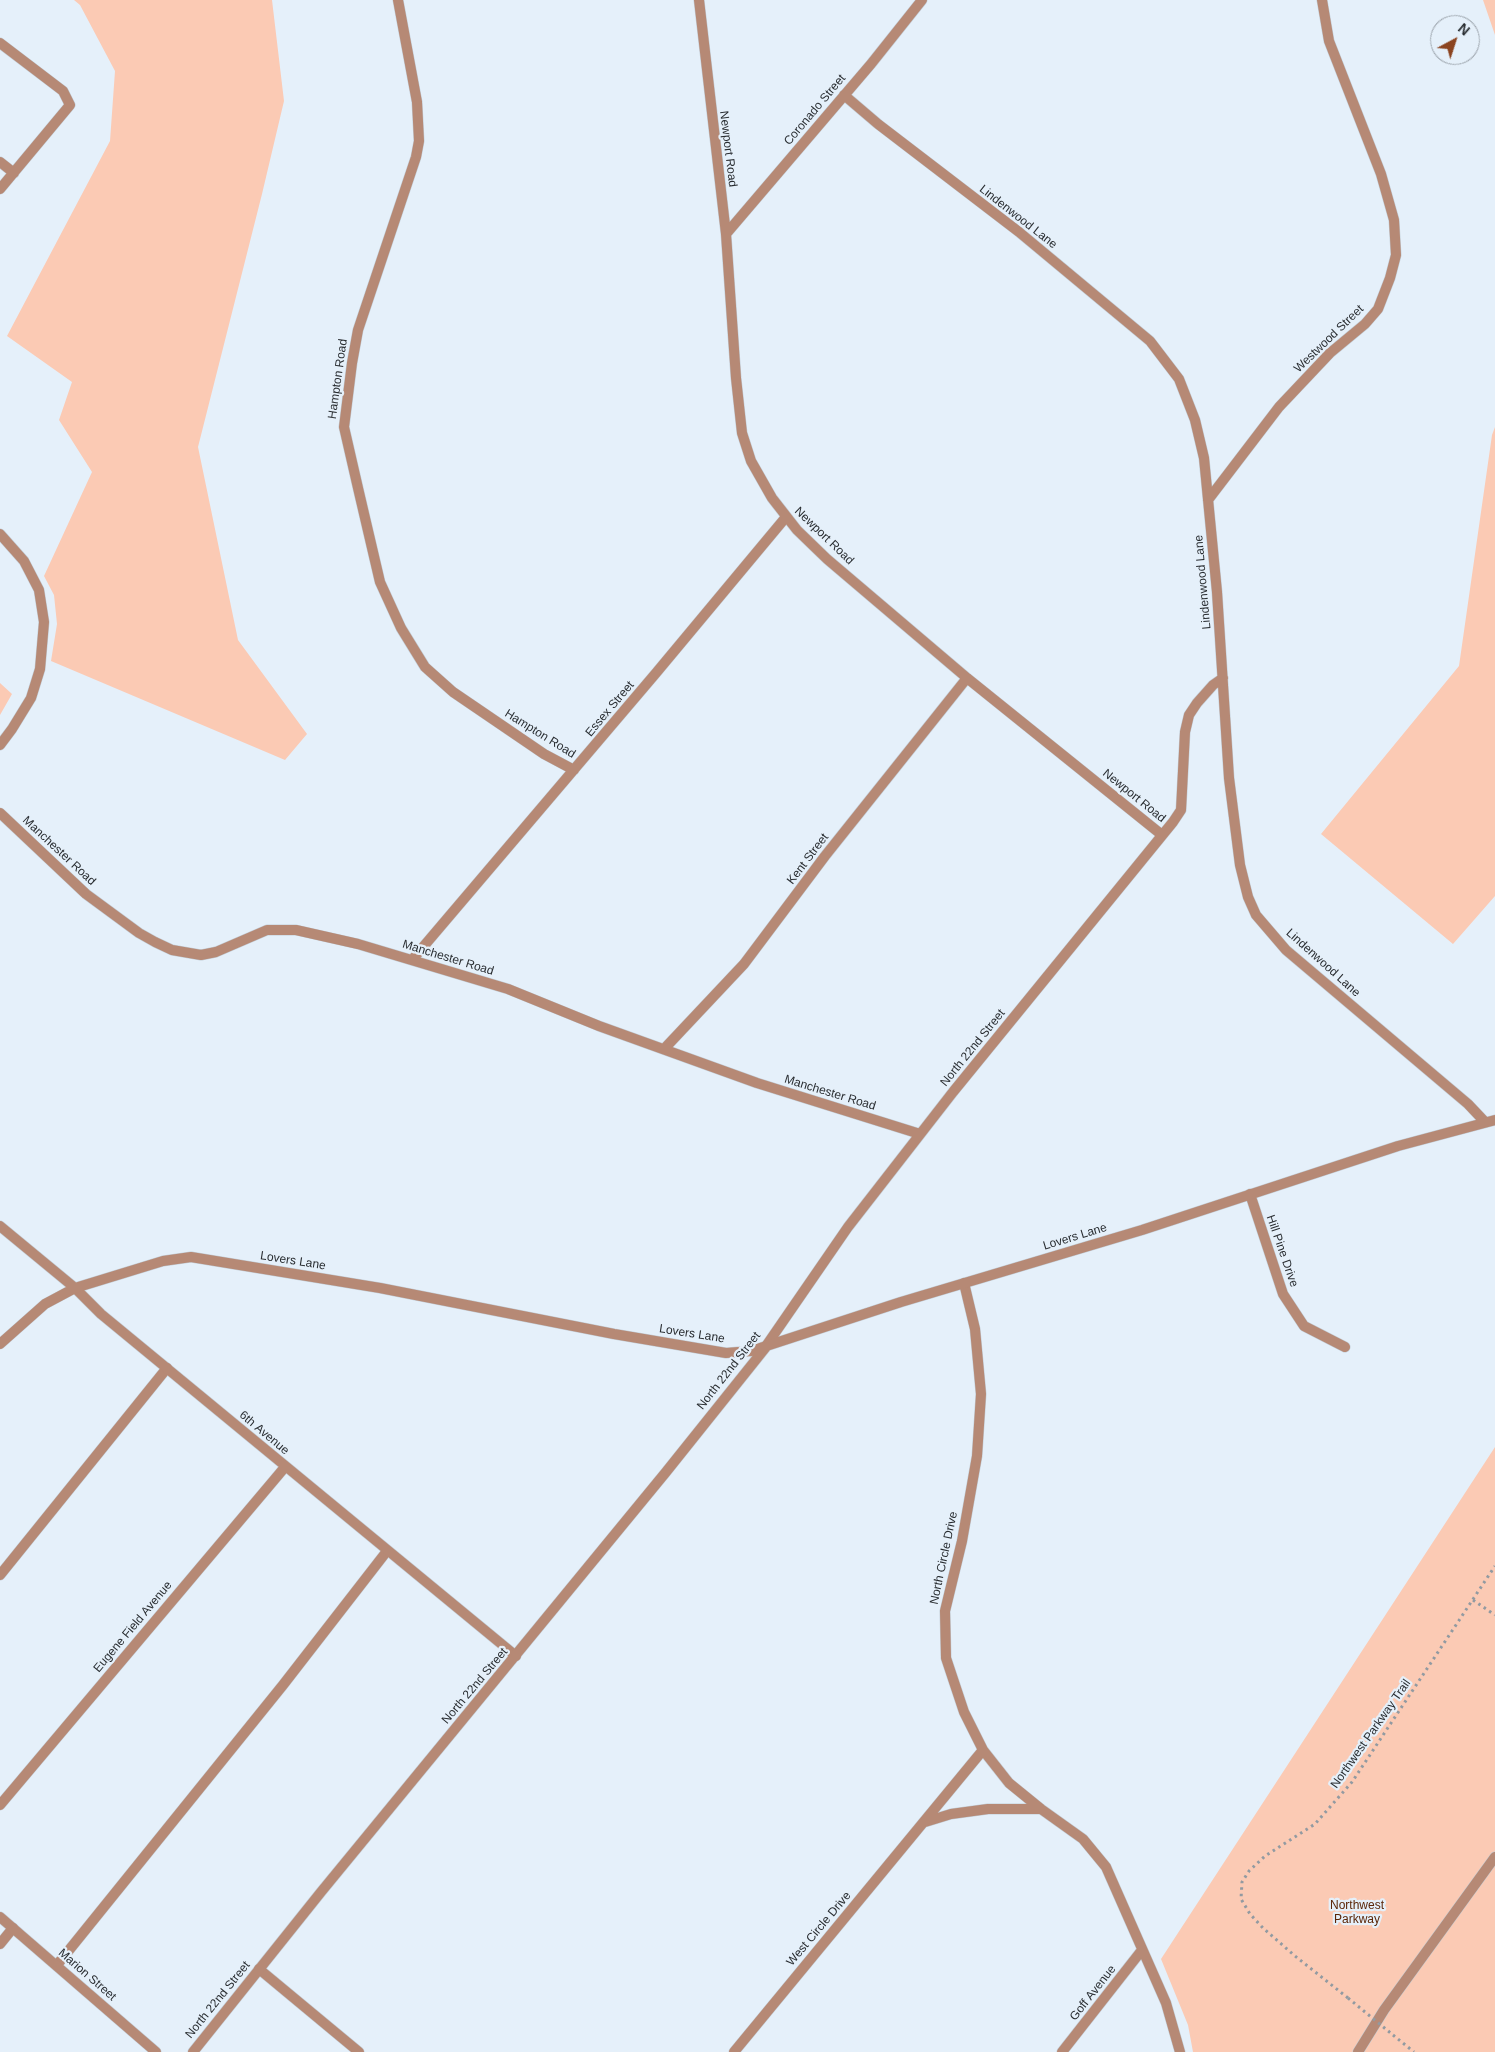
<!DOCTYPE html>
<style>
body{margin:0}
#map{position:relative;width:1495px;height:2052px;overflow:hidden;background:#e5f0fa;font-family:Helvetica,sans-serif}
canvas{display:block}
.north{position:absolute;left:1430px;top:15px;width:50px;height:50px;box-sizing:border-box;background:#e5f0fa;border:1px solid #9aa2aa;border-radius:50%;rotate:40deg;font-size:14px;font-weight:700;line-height:20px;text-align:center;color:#292d31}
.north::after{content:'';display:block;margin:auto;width:18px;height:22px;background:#8b4420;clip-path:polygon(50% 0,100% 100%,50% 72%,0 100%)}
</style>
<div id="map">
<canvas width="1495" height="2052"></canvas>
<div class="north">N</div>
</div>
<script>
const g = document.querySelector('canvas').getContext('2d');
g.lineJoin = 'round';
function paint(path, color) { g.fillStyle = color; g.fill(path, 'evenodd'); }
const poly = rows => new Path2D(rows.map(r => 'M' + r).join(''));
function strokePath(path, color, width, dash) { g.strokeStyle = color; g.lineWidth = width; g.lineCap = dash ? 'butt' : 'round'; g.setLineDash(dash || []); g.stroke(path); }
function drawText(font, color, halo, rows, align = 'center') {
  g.font = font + ' Helvetica,sans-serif'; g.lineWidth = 4.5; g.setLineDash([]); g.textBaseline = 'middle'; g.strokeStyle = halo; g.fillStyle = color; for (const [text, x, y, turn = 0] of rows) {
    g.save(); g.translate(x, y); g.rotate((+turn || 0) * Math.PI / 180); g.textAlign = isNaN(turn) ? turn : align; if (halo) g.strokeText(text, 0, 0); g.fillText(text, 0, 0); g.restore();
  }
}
const green = poly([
 [74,0,272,0,284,101,262,194,198,447,238,640,307,734,285,760,51,661,57,624,54,595,44,576,92,472,59,420,72,382,7,336,110,141,115,71,80,5],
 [1483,0,1495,0,1495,35],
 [1495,427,1495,896,1453,944,1321,834,1459,666,1492,435],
 [0,683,12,694,0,715],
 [1495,1447,1495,2052,1193,2052,1188,2025,1161,1959]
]);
const path = poly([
 [1473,1600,1495,1615],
 [1348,1998,1295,1956,1263,1928,1250,1914,1241,1899,1242,1882,1249,1871,1265,1856,1315,1824,1352,1782,1495,1566],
 [1393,2035,1414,2052]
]);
const service = poly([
 [0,43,63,91,70,105,0,189],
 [0,162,14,173],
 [0,1575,167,1368],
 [0,1944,13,1928],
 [57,1965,283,1685,387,1551],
 [259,1969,359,2052]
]);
const minor = poly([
 [398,0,417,102,419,141,416,157,358,330,352,363,344,427,358,488,380,582,401,628,425,667,453,692,544,754,574,770],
 [699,0,726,234,736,378,742,433,751,461,772,498,797,530,827,559,967,678,1162,835],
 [844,95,878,124,1019,232,1150,341,1179,379,1195,420,1204,458,1217,592,1229,778,1240,865,1248,897,1256,915,1286,950,1468,1104,1485,1122],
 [726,234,871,64,922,0],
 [1208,500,1279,407,1330,353,1365,324,1378,309,1390,278,1396,255,1394,220,1381,174,1329,41,1322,0],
 [0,534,24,561,39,590,44,622,40,669,31,698,12,729,0,745],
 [0,813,86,894,139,933,155,942,172,950,201,955,216,952,267,930,296,930,358,944,508,989,599,1026,757,1083,920,1134],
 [412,960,656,673,786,517],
 [664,1049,744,964,825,856,967,678],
 [1250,1194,1283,1294,1304,1326,1345,1347],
 [964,1283,975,1329,981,1394,977,1456,962,1541,945,1611,946,1658,964,1712,983,1750,1009,1783,1041,1809,1083,1839,1106,1867,1166,2003,1180,2052],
 [75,1288,101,1314,516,1656],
 [766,1346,848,1227,953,1092,1173,822,1181,810,1185,732,1189,715,1197,703,1213,685,1223,678],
 [0,1805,285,1467],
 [925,1822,951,1814,988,1809,1041,1809],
 [0,1917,156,2052],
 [734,2052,983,1750],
 [1062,2052,1142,1950]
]);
const tertiary = poly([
 [0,1226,75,1288],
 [0,1344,45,1304,75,1288,163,1261,191,1257,380,1288,614,1334,726,1353,751,1351,901,1302,1142,1230,1398,1146,1495,1120],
 [193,2052,321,1892,666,1472,766,1347],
 [1358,2052,1384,2010,1495,1857]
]);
const pathBridge = poly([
 [1348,1998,1393,2035]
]);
const streetNames = [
 ["Coronado Street",815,110,-50],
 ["Newport Road",728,149,83],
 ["Lindenwood Lane",1018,217,38],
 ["Westwood Street",1329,339,-44],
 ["Hampton Road",338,379,-82],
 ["Newport Road",824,536,44],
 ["Lindenwood Lane",1203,582,-95],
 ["Essex Street",610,709,-50],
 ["Hampton Road",540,734,32],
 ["Newport Road",1134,796,39],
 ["Manchester Road",59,851,43],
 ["Kent Street",808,859,-53],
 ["Manchester Road",448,958,17],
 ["Lindenwood Lane",1323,963,42],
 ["North 22nd Street",973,1048,-51],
 ["Manchester Road",830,1093,17],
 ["Lovers Lane",1075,1237,-17],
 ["Hill Pine Drive",1282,1251,71],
 ["Lovers Lane",293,1261,9],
 ["Lovers Lane",692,1334,9],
 ["North 22nd Street",729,1371,-52],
 ["6th Avenue",264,1433,40],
 ["North Circle Drive",944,1558,-78],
 ["Eugene Field Avenue",133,1627,-50],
 ["North 22nd Street",475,1686,-50],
 ["Northwest Parkway Trail",1371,1734,-55],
 ["West Circle Drive",819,1929,-50],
 ["Marion Street",87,1975,41],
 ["Goff Avenue",1093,1993,-52],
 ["North 22nd Street",218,2000,-51]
];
const parkNames = [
 ["Northwest",1357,1906],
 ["Parkway",1357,1920]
];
paint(green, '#fbcab4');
strokePath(service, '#c3cdd6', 11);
strokePath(minor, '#c3cdd6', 11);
strokePath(tertiary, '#c3cdd6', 11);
strokePath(path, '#929aa1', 3, [2.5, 4]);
strokePath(service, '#b68975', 10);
strokePath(minor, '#b68975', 10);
strokePath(tertiary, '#b68975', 10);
strokePath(pathBridge, '#929aa1', 3, [2.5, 4]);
drawText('12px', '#292d31', '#e5f0fa', streetNames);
drawText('12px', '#5b2608', '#e5f0fa', parkNames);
</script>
